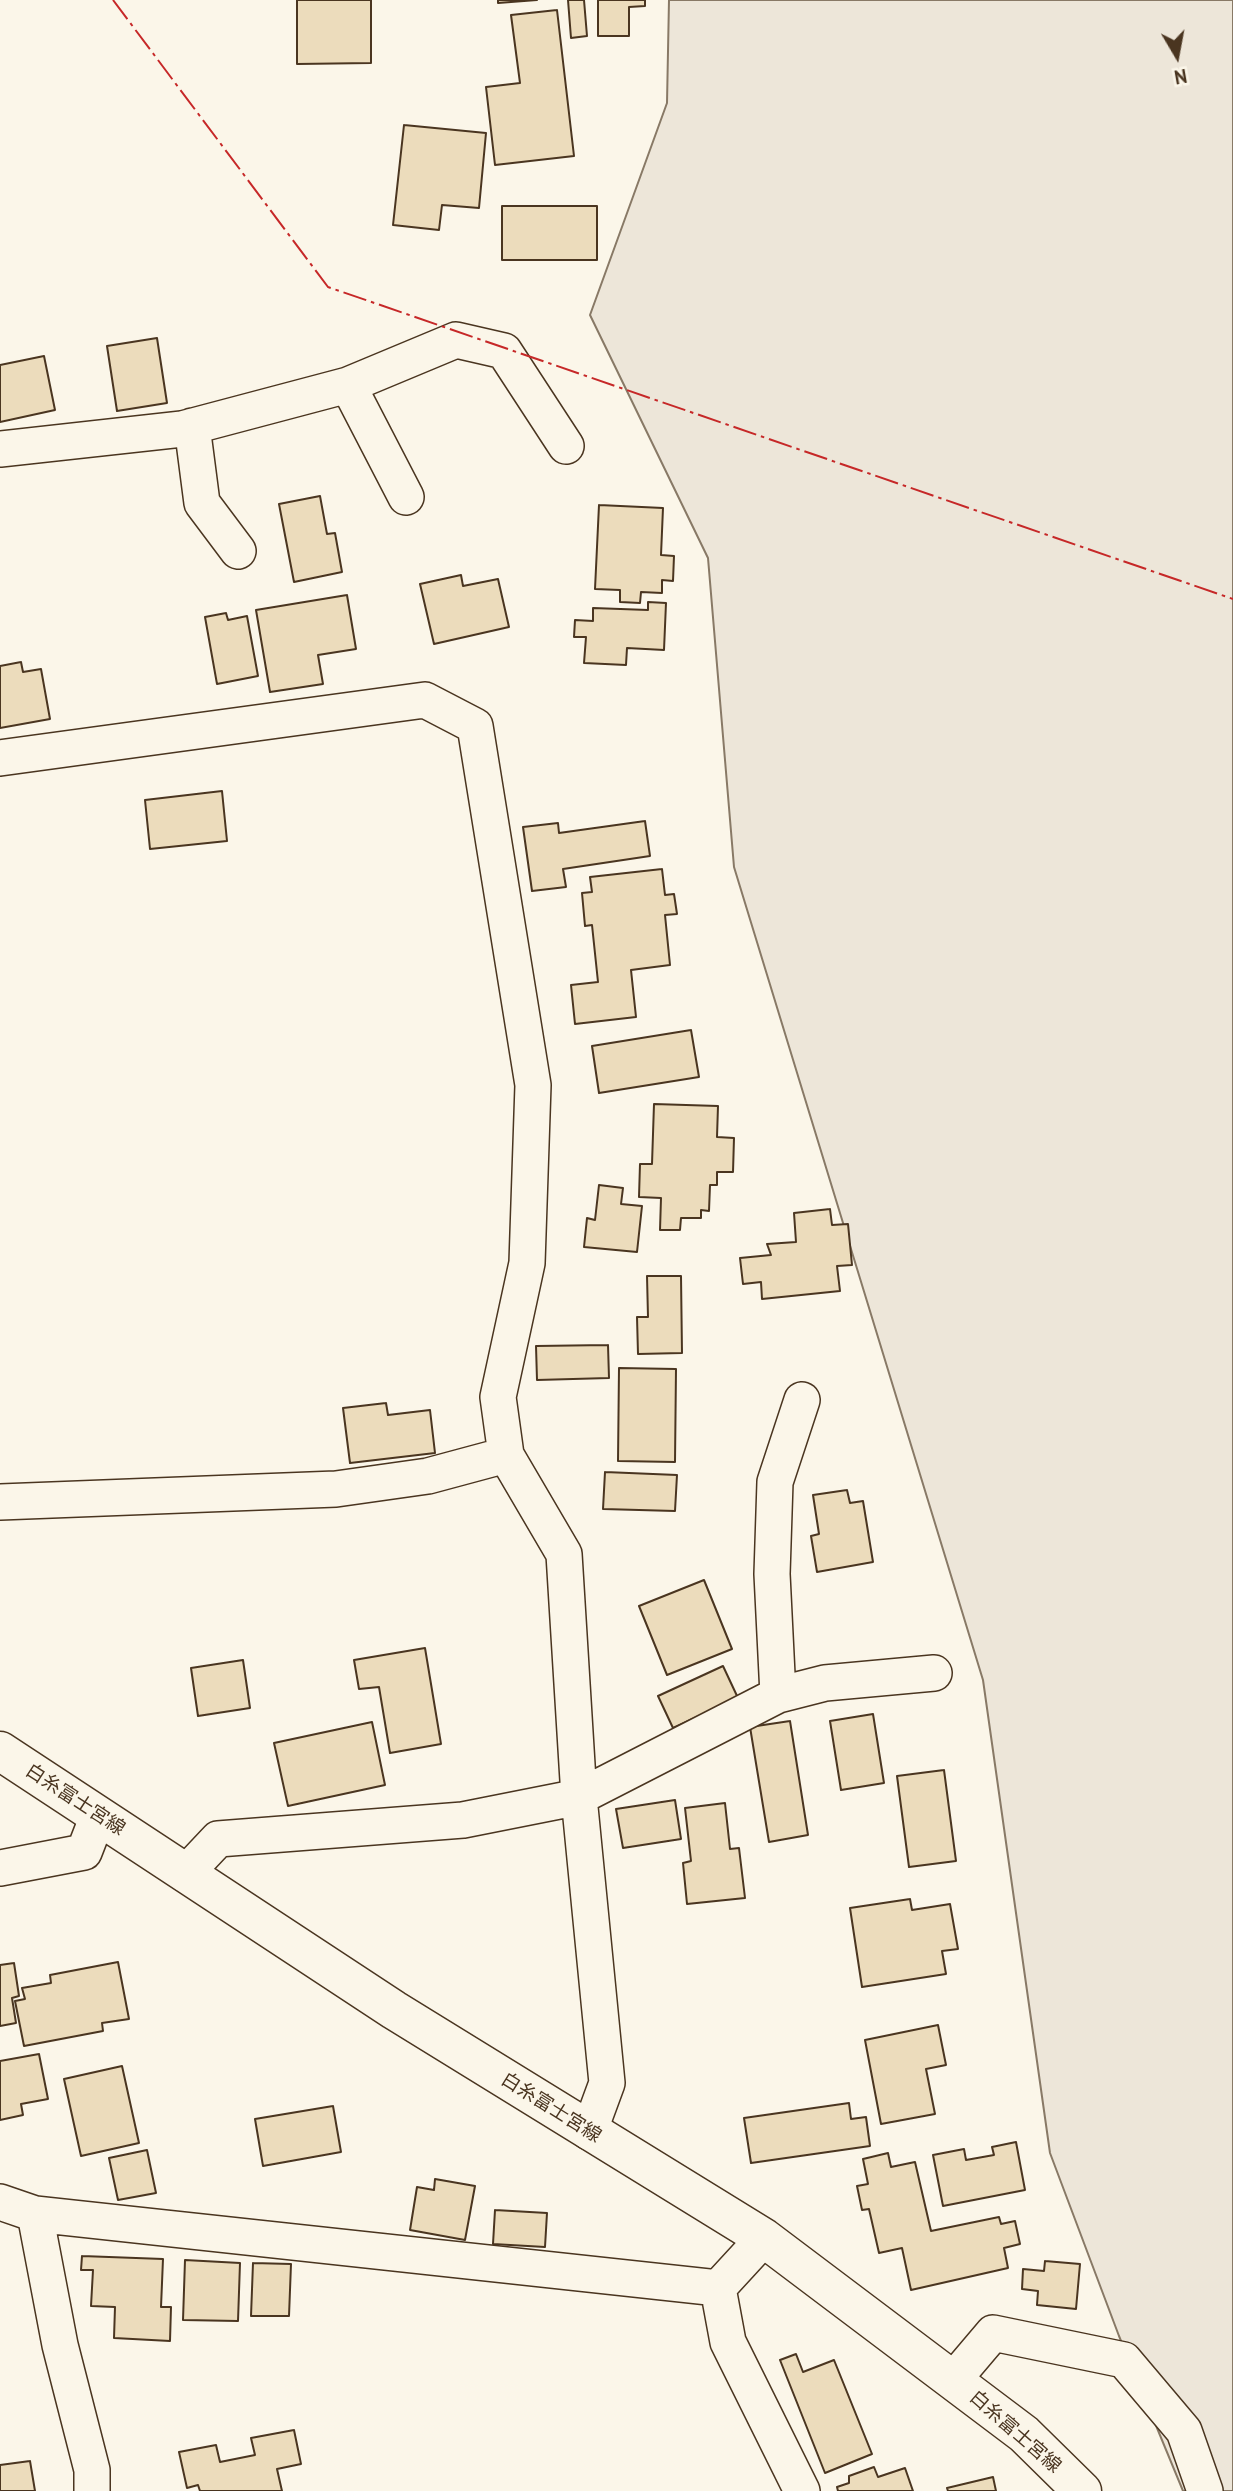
<!DOCTYPE html>
<meta charset="utf-8">
<style>
body{margin:0}
#map{position:relative;width:1233px;height:2491px;overflow:hidden;background:#fbf6e9;font-family:"PT Sans",sans-serif}
canvas{display:block}
.north{position:absolute;left:1142px;top:21px;width:70px;height:70px;-webkit-text-stroke:5px #fbf6e9;paint-order:stroke;rotate:170deg;font-size:19px;font-weight:700;line-height:28px;text-align:center;color:#4a3520}
.north::after{content:'';display:block;margin:auto;width:24px;height:32px;background:#4a3520;clip-path:polygon(50% 0,100% 100%,50% 72%,0 100%)}
</style>
<div id="map">
<canvas width="1233" height="2491"></canvas>
<div class="north">N</div>
</div>
<script>
const g = document.querySelector('canvas').getContext('2d');
g.lineJoin = 'round';
function paint(path, color) { g.fillStyle = color; g.fill(path, 'evenodd'); }
const poly = rows => new Path2D(rows.map(r => 'M' + r).join(''));
function strokePath(path, color, width, dash) { g.strokeStyle = color; g.lineWidth = width; g.lineCap = dash ? 'butt' : 'round'; g.setLineDash(dash || []); g.stroke(path); }
function drawText(font, color, halo, rows, align = 'center') {
  g.font = font + ' "PT Sans","Noto Sans JP",sans-serif'; g.lineWidth = 5; g.setLineDash([]); g.textBaseline = 'middle'; g.strokeStyle = halo; g.fillStyle = color; for (const [text, x, y, turn = 0] of rows) {
    g.save(); g.translate(x, y); g.rotate((+turn || 0) * Math.PI / 180); g.textAlign = isNaN(turn) ? turn : align; if (halo) g.strokeText(text, 0, 0); g.fillText(text, 0, 0); g.restore();
  }
}
const green = poly([
 [669,0,1233,0,1233,2491,1183,2491,1119,2336,1050,2153,983,1680,734,867,708,558,590,315,667,103,669,0]
]);
const building = poly([
 [297,0,371,0,371,63,297,64,297,0],
 [498,0,537,0,498,3,498,0],
 [568,0,584,0,587,36,571,38,568,0],
 [598,0,645,0,645,6,629,7,629,36,598,36,598,0],
 [557,10,574,156,495,165,486,87,520,83,511,15,557,10],
 [404,125,486,133,479,208,442,205,439,230,393,225,404,125],
 [502,206,597,206,597,260,502,260,502,206],
 [157,338,167,403,117,411,107,346,157,338],
 [44,356,55,410,0,422,0,365,44,356],
 [320,496,327,534,335,533,342,572,294,582,279,504,320,496],
 [599,505,663,508,661,555,674,556,673,581,662,580,662,593,641,592,640,603,620,602,620,590,595,589,599,505],
 [461,575,463,586,498,579,509,627,434,644,420,584,461,575],
 [347,595,356,649,318,655,323,684,270,692,256,610,347,595],
 [648,602,666,603,664,650,627,648,626,665,584,663,586,637,574,637,575,620,593,621,593,608,648,610,648,602],
 [226,613,228,620,247,616,258,676,217,684,205,617,226,613],
 [21,662,23,672,41,669,50,719,0,728,0,666,21,662],
 [222,791,227,841,150,849,145,800,222,791],
 [645,821,650,856,563,869,566,887,532,891,523,827,558,823,559,833,645,821],
 [662,869,665,895,674,894,677,914,665,915,670,965,631,970,636,1017,575,1024,571,985,598,982,592,925,585,926,582,893,592,892,590,877,662,869],
 [691,1030,699,1077,599,1093,592,1046,691,1030],
 [654,1104,718,1106,717,1137,734,1138,733,1172,717,1172,717,1185,710,1185,709,1211,701,1210,701,1218,681,1218,680,1230,660,1230,661,1198,639,1197,640,1164,652,1164,654,1104],
 [599,1185,623,1188,621,1204,642,1206,637,1252,584,1247,587,1218,595,1220,599,1185],
 [830,1209,832,1225,848,1224,852,1265,837,1266,840,1291,762,1299,761,1282,743,1284,740,1258,771,1255,767,1244,796,1242,794,1213,830,1209],
 [647,1276,681,1276,682,1353,638,1354,637,1317,648,1317,647,1276],
 [608,1345,609,1378,537,1380,536,1346,608,1345],
 [619,1368,676,1369,675,1462,618,1461,619,1368],
 [386,1403,388,1415,430,1410,435,1453,350,1463,343,1408,386,1403],
 [605,1472,677,1475,675,1511,603,1509,605,1472],
 [847,1490,850,1503,863,1501,873,1562,817,1572,811,1536,819,1534,813,1495,847,1490],
 [704,1580,732,1649,667,1675,639,1606,704,1580],
 [425,1648,441,1744,390,1753,379,1687,359,1689,354,1660,425,1648],
 [243,1660,250,1708,198,1716,191,1668,243,1660],
 [723,1666,738,1698,673,1728,658,1696,723,1666],
 [873,1714,884,1783,841,1790,830,1721,873,1714],
 [790,1721,808,1835,769,1842,750,1727,790,1721],
 [372,1722,385,1785,288,1806,274,1743,372,1722],
 [944,1770,956,1861,909,1867,897,1776,944,1770],
 [675,1800,681,1839,623,1848,616,1809,675,1800],
 [725,1803,730,1849,739,1848,745,1898,687,1904,683,1863,691,1861,685,1808,725,1803],
 [910,1899,912,1910,950,1904,958,1949,942,1951,946,1974,862,1987,850,1908,910,1899],
 [118,1962,129,2019,102,2023,103,2031,24,2046,15,2001,25,1999,22,1988,51,1983,50,1975,118,1962],
 [14,1963,19,1996,12,1998,16,2023,0,2026,0,1965,14,1963],
 [938,2025,946,2065,926,2069,935,2114,881,2124,865,2040,938,2025],
 [39,2054,48,2099,21,2104,23,2115,0,2120,0,2061,39,2054],
 [122,2066,139,2143,81,2156,64,2079,122,2066],
 [849,2103,851,2119,866,2117,870,2146,751,2163,744,2118,849,2103],
 [333,2106,341,2152,263,2166,255,2119,333,2106],
 [1016,2142,1025,2190,943,2206,933,2155,964,2149,966,2160,994,2155,992,2147,1016,2142],
 [147,2150,156,2193,118,2200,109,2158,147,2150],
 [888,2153,891,2167,915,2162,931,2231,999,2217,1001,2224,1015,2221,1020,2244,1004,2248,1008,2268,911,2290,902,2248,879,2253,869,2209,862,2210,857,2186,868,2184,863,2159,888,2153],
 [435,2179,475,2186,465,2240,410,2230,417,2187,434,2190,435,2179],
 [495,2210,547,2213,545,2247,493,2244,495,2210],
 [82,2256,163,2259,161,2307,171,2307,170,2341,114,2338,115,2307,91,2306,93,2270,81,2270,82,2256],
 [185,2260,240,2263,238,2321,183,2320,185,2260],
 [1045,2261,1080,2264,1076,2309,1037,2305,1038,2291,1022,2289,1023,2269,1044,2271,1045,2261],
 [253,2263,291,2264,289,2316,251,2316,253,2263],
 [796,2354,803,2372,834,2360,872,2454,825,2473,780,2360,796,2354],
 [294,2430,301,2464,277,2469,282,2491,200,2491,198,2485,187,2488,179,2452,216,2445,220,2462,255,2455,251,2438,294,2430],
 [30,2461,35,2491,0,2491,0,2465,30,2461],
 [874,2467,878,2477,905,2468,913,2491,838,2491,837,2487,849,2483,849,2476,874,2467],
 [993,2477,996,2491,948,2491,947,2488,993,2477]
]);
const street = poly([
 [348,385,406,497],
 [192,426,202,503,238,551],
 [0,449,182,429,348,385,456,340,504,351,566,446],
 [0,758,425,700,475,726,533,1085,527,1263,498,1397,506,1455,564,1554,579,1797,463,1820,218,1839,185,1874],
 [0,1502,336,1489,428,1476,506,1455],
 [778,1695,772,1574,775,1482,802,1400],
 [0,1868,84,1852,98,1816],
 [589,2132,607,2083,579,1797,778,1695,825,1683,934,1673],
 [0,2202,35,2214,718,2288,764,2238],
 [35,2214,60,2345,92,2470,92,2491],
 [718,2288,728,2342,802,2491],
 [954,2379,993,2333,1124,2360,1184,2431,1205,2491]
]);
const secondary = poly([
 [0,1751,394,2010,764,2238,1024,2434,1082,2491]
]);
const power = poly([
 [113,0,328,287,1233,599]
]);
const streetNames = [
 ["白糸富士宮線",75,1800,33],
 ["白糸富士宮線",551,2108,32],
 ["白糸富士宮線",1015,2432,41]
];
paint(green, '#ede6d9');
strokePath(green, '#887966', 2);
paint(building, '#ecdcbc');
strokePath(building, '#4a3520', 2);
strokePath(street, '#4a3520', 38);
strokePath(secondary, '#4a3520', 41);
strokePath(street, '#fbf6e9', 35);
strokePath(secondary, '#fbf6e9', 38);
strokePath(power, '#c62828', 2, [24, 5, 3.5, 5]);
drawText('19px', '#4a3520', '#fbf6e9', streetNames);
</script>
